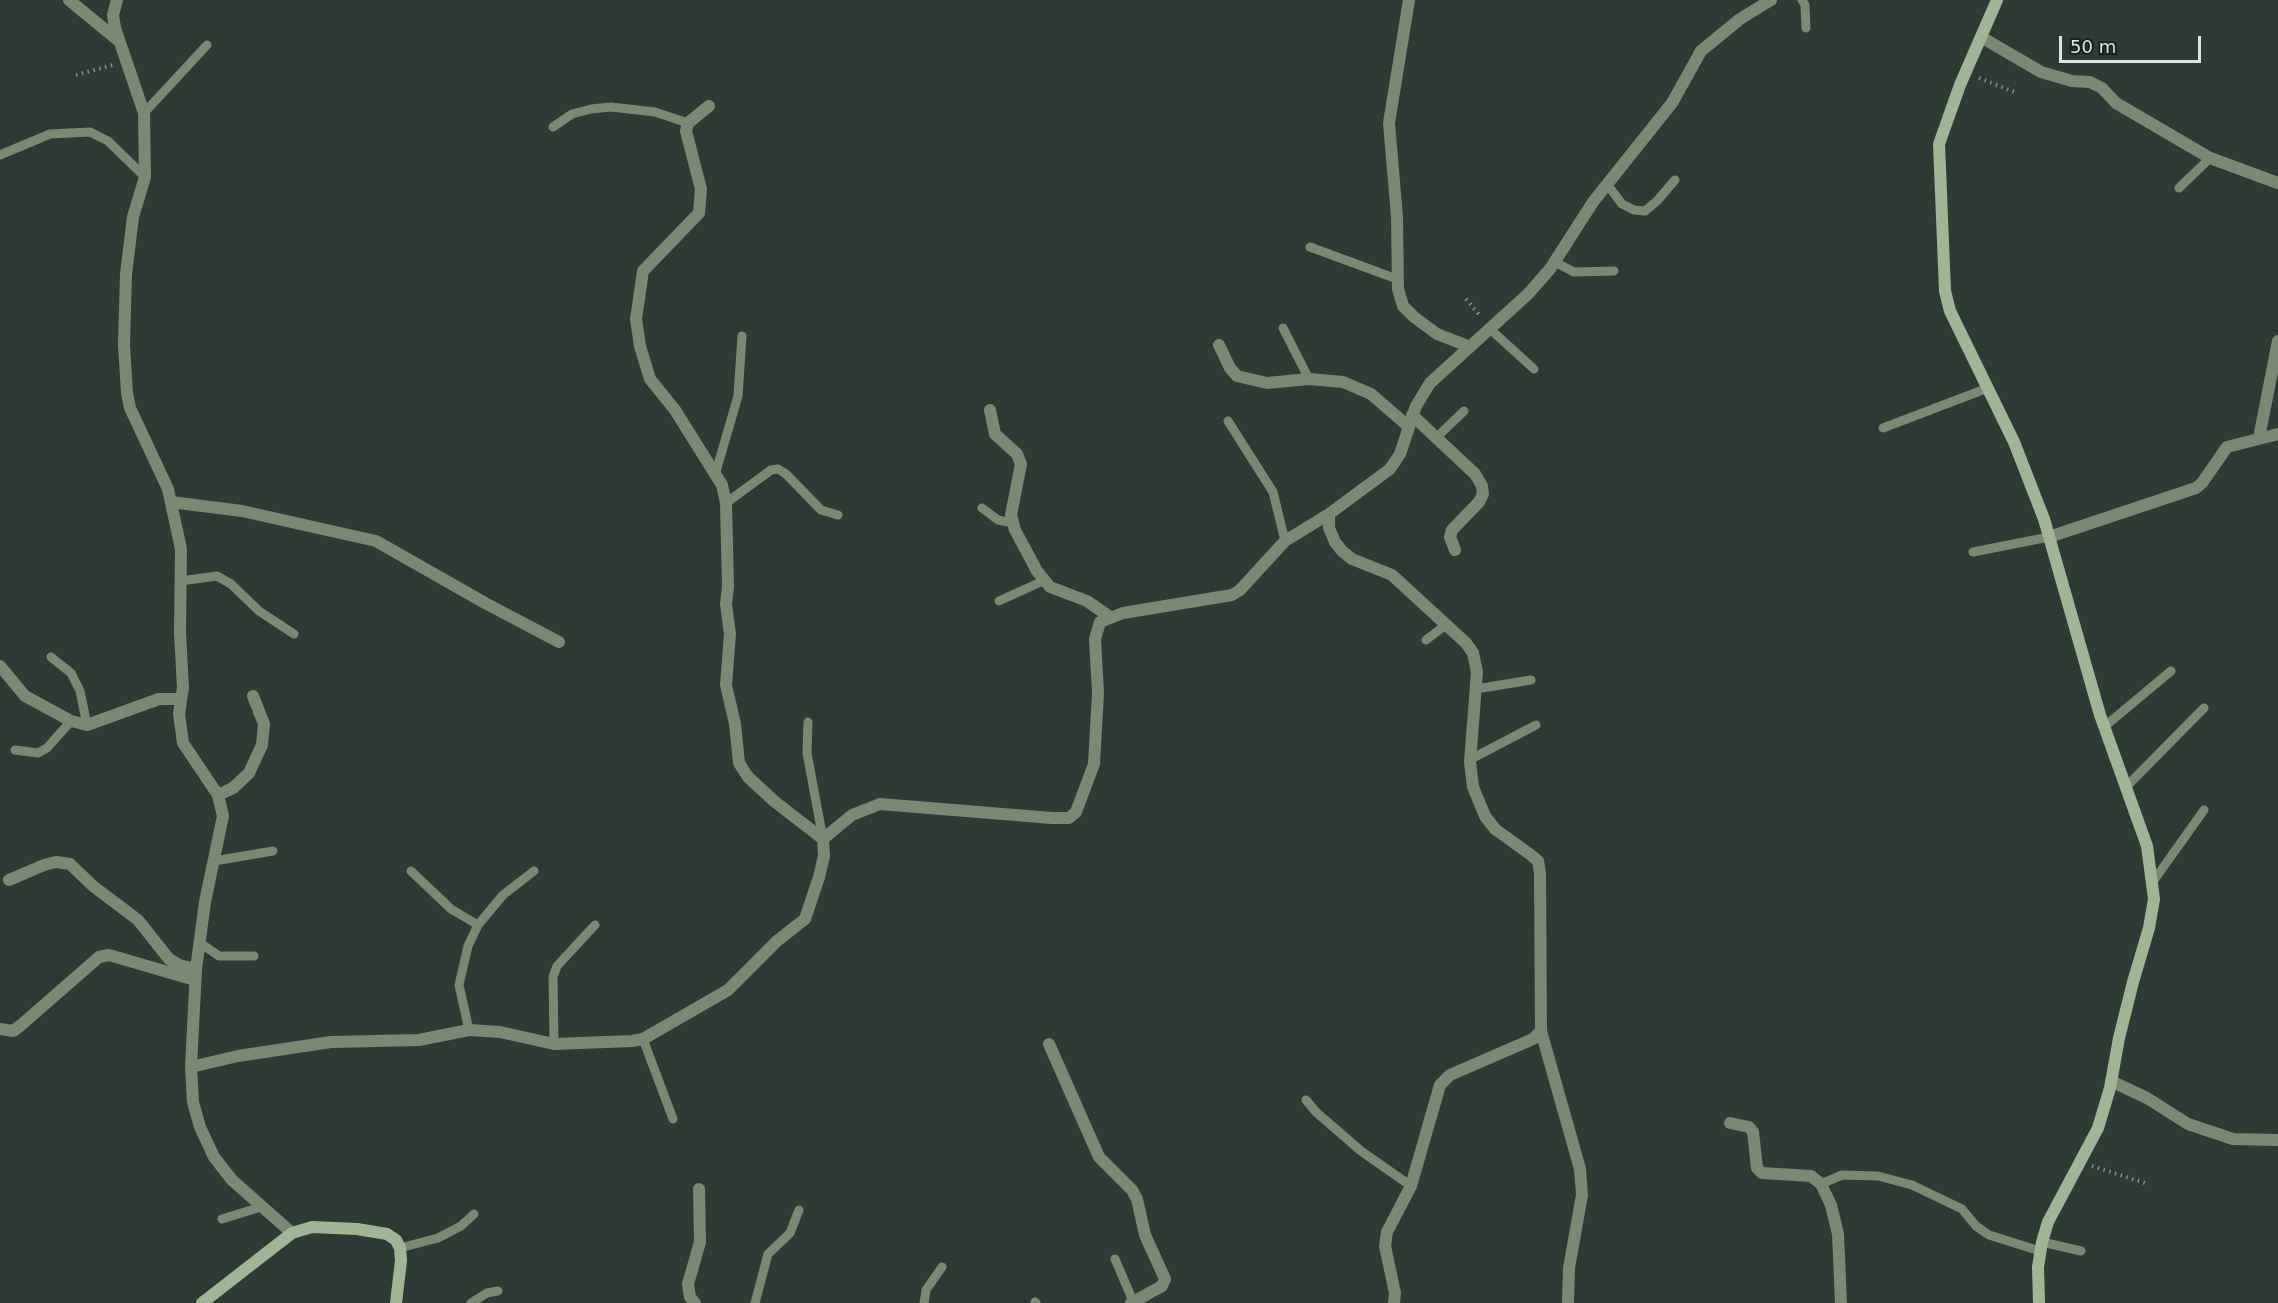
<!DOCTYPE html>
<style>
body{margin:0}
#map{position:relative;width:2278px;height:1303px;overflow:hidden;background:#2e3b35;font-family:"DejaVu Sans",sans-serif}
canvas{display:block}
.scale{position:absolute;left:2059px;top:36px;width:142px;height:27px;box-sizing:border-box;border:3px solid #dce3e0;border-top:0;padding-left:8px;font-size:18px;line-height:21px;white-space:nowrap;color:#dce3e0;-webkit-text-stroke:4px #1b201e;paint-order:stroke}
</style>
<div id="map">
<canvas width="2278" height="1303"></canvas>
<div class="scale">50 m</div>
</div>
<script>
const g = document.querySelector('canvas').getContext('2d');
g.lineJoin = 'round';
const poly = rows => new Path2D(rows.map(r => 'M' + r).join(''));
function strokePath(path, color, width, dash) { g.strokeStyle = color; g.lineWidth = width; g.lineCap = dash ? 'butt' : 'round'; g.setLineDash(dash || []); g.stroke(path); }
const path = poly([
 [76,75,113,65],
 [1979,78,2017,93],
 [1466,299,1481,317],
 [2092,1166,2145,1183]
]);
const lane = poly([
 [1802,0,1805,5,1806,28],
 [144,113,207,45],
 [553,127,572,114,591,109,611,107,655,112,688,123],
 [0,155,50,134,90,132,108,141,145,177],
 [1607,184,1622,204,1634,210,1645,211,1657,201,1675,180],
 [2179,188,2210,158],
 [1310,247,1397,279],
 [1555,262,1574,272,1614,271],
 [1283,328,1309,379],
 [1490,329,1534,369],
 [1228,421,1273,492,1285,541],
 [1883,428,1988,388],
 [1436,438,1464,411],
 [715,475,738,396,742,336],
 [726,503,771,470,778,469,786,474,821,510,838,515],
 [982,508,998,520,1013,523],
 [1973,552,2049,537],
 [180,581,217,576,231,584,259,611,294,634],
 [999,601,1043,581],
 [1426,640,1447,624],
 [51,657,71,673,80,691,87,725],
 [1476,689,1531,680],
 [808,722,807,753,823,839],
 [2104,727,2171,671],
 [15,750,38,753,47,748,71,721],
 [1471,759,1536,725],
 [2125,788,2204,708],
 [214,861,273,851],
 [411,871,451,909,478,925],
 [2152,883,2204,810],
 [200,943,219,956,254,956],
 [469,1030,459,985,468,946,478,925,503,895,534,871],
 [643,1039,673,1119],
 [554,1044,553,977,557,966,595,925],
 [1306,1100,1316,1112,1361,1151,1411,1186],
 [1821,1184,1842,1175,1878,1176,1912,1185,1962,1209,1976,1226,1989,1235,2040,1251],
 [222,1219,261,1207],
 [2042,1242,2081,1251],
 [400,1248,438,1238,461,1226,474,1214],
 [1115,1259,1133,1301],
 [1035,1302,1036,1303],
 [471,1303,487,1293,498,1291],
 [755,1303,768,1254,790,1233,799,1210],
 [924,1303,926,1290,942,1267]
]);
const street = poly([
 [69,0,119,41],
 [117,0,113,15,115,28,144,113,145,177,133,217,126,274,124,345,127,393,130,408,168,489,181,549,180,633,183,688,179,714,183,743,218,795,223,816,205,902,196,969,191,1067,193,1102,200,1127,214,1157,232,1180,292,1233],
 [1409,0,1389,123,1397,217,1398,289,1403,306,1414,317,1437,334,1468,346],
 [1981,37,2041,72,2072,81,2090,82,2102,88,2116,103,2210,158,2278,183],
 [1219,345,1230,368,1237,376,1267,383,1309,379,1343,382,1371,394,1408,426],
 [990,410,995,434,1017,454,1021,464,1011,515,1015,530,1037,571,1050,587,1087,601,1110,617],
 [1412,415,1475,474,1482,486,1483,494,1479,502,1452,530,1450,537,1455,550],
 [2259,438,2278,341],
 [171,502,242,511,376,541,485,603,559,642],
 [1329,514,1329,528,1335,542,1342,551,1352,559,1392,575,1466,643,1473,653,1477,672,1470,762,1473,787,1485,816,1495,829,1531,855,1538,861,1540,873,1541,1031,1533,1039,1450,1075,1440,1085,1411,1186,1387,1232,1385,1246,1395,1293,1394,1303],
 [2049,537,2196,488,2202,483,2227,447,2278,434],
 [0,666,25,696,71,721,87,725,159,699,181,699],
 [218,795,233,788,249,773,262,745,264,724,253,696],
 [823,839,852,815,880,804,1052,818,1069,818,1076,812,1094,764,1098,693,1095,639,1100,622,1123,613,1232,595,1240,590,1285,541,1329,514,1390,469,1400,454,1416,406,1430,383,1528,294,1550,269,1593,202,1672,103,1701,51,1740,19,1771,0],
 [9,880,44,865,56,862,70,864,93,886,138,920,169,959,179,965,196,969],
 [0,1029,13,1031,20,1026,99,957,109,955,195,980],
 [1541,1031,1580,1169,1582,1195,1569,1268,1568,1303],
 [1049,1044,1099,1157,1132,1190,1137,1199,1145,1235,1165,1279,1162,1286,1131,1303],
 [191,1067,238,1056,331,1042,419,1040,469,1030,500,1032,554,1044,632,1041,643,1039,728,990,777,941,805,919,819,877,824,856,823,839,774,801,748,777,739,763,735,724,726,685,730,634,726,604,728,587,726,503,722,485,675,410,650,379,640,346,636,319,643,271,699,213,701,189,686,131,688,123,709,106],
 [2111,1081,2147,1098,2188,1124,2233,1139,2278,1140],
 [1730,1123,1749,1127,1753,1132,1757,1168,1762,1173,1811,1176,1821,1184,1831,1205,1838,1234,1841,1303],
 [695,1303,690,1297,688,1284,700,1242,699,1189]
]);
const secondary = poly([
 [1997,0,1960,85,1939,144,1945,291,1950,311,2014,442,2044,519,2100,715,2147,846,2154,899,2149,928,2133,982,2119,1038,2110,1088,2098,1128,2048,1222,2042,1242,2038,1267,2039,1303],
 [202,1303,292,1233,312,1227,357,1229,387,1234,396,1240,400,1248,401,1261,396,1303]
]);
strokePath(path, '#858f8a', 4, [1.5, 4.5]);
strokePath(lane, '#7b8873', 9);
strokePath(street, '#7b8873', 12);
strokePath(secondary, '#a0b595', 12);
</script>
